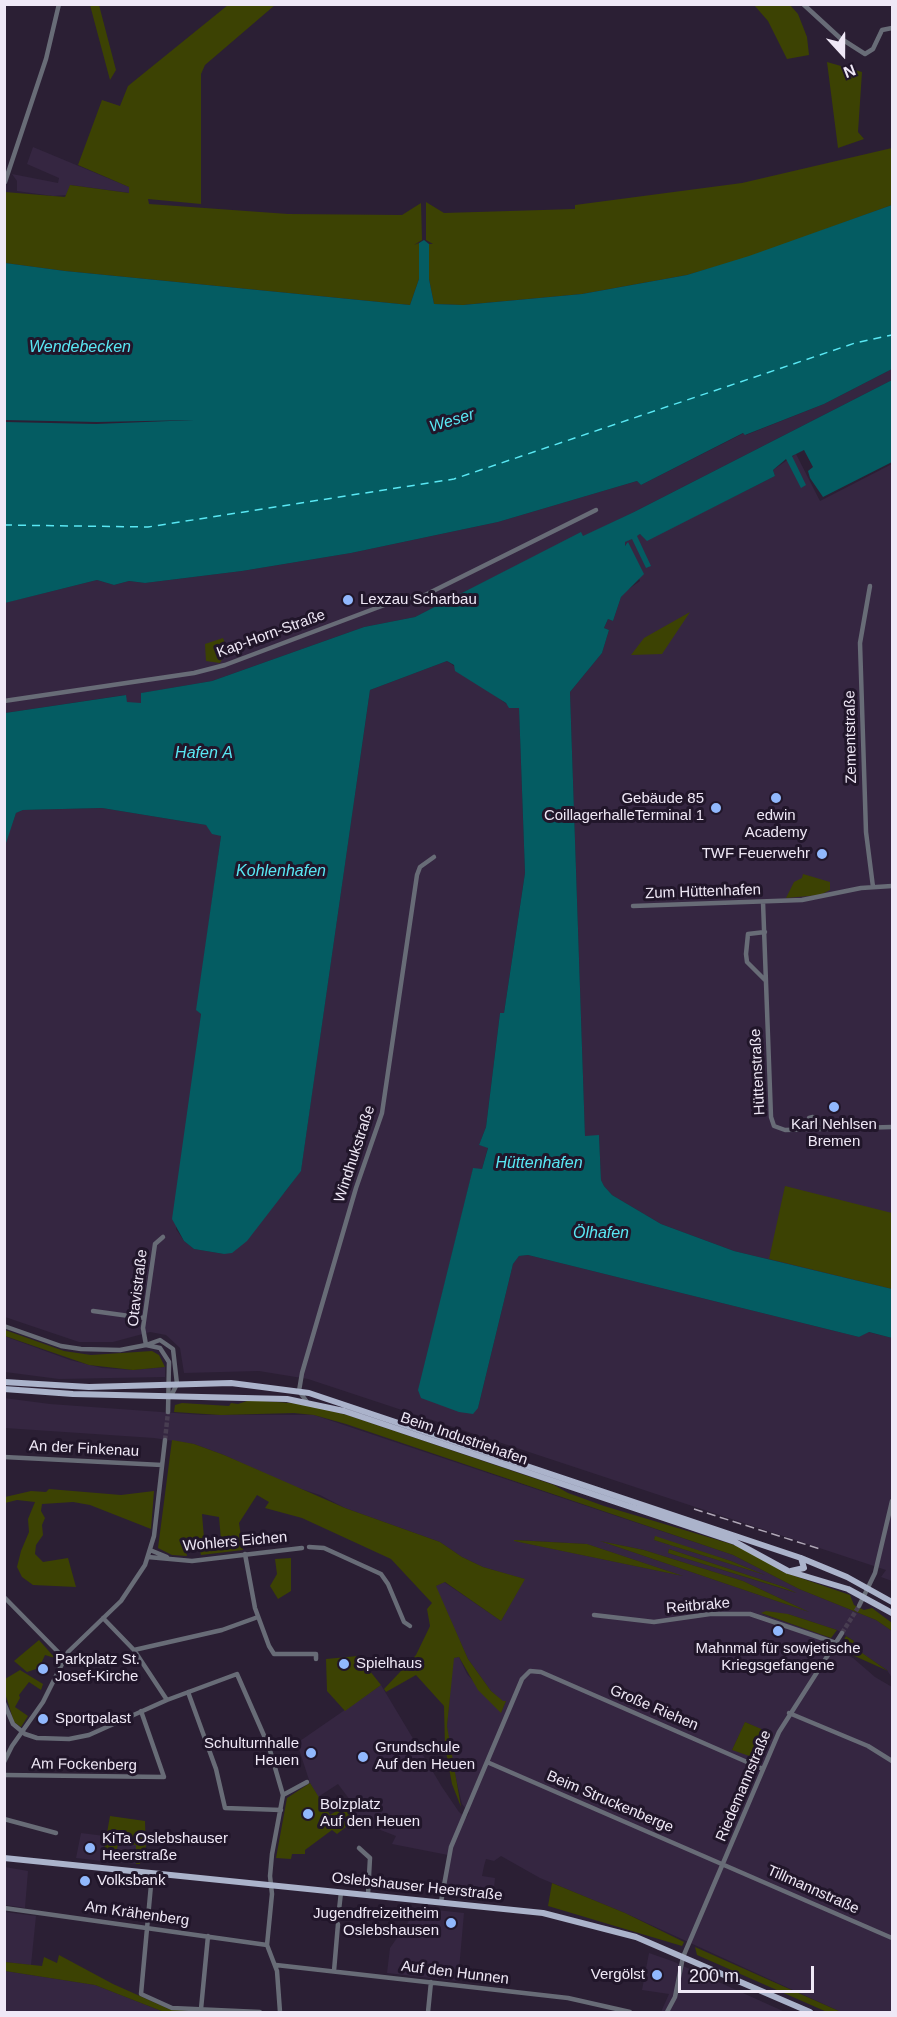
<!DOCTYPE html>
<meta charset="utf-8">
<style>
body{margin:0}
#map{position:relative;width:897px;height:2017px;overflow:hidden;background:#2b1f34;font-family:Arial,sans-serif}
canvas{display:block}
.frame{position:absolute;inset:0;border:6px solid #efe8f6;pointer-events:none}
.north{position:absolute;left:813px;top:24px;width:60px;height:60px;-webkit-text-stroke:4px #21162a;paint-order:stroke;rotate:159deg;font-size:16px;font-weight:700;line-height:24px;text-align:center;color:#efe8f6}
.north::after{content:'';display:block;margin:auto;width:21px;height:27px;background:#efe8f6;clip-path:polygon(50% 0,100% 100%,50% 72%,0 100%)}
.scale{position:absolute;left:678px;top:1966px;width:136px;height:27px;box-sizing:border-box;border:3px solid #efe8f6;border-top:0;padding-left:8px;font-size:18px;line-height:21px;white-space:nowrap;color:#efe8f6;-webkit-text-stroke:4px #21162a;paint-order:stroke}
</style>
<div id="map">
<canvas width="897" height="2017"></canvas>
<div class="frame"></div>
<div class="north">N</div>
<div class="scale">200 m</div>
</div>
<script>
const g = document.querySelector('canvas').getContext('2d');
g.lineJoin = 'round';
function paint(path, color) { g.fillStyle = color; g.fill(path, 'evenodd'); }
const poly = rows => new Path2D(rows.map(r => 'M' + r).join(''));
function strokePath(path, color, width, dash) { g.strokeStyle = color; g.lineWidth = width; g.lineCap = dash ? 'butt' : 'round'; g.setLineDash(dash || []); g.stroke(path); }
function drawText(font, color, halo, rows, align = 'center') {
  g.font = font + ' Arial,sans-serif'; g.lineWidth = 6; g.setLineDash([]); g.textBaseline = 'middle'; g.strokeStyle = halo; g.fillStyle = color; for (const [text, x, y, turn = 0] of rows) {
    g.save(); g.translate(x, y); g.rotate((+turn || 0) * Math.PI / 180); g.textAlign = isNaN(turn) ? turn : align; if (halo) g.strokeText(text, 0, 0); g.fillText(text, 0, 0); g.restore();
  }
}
const built = poly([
 [33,147,129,187,130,193,71,185,66,195,53,196,17,191,17,181,12,174,58,183,59,178,27,164],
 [892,369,892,380,634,512,583,537,581,533,415,617,364,627,212,681,142,693,141,703,127,703,125,695,5,713,4,603,97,580,114,585,129,581,145,583,242,571,351,553,498,522,637,481,641,485,744,433,746,435,824,404],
 [796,454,820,501,892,464,892,1289,734,1251,661,1224,612,1195,604,1186,601,1180,599,1136,585,1136,570,692,602,653,609,630,604,628,608,619,613,621,621,597,626,591,640,581,624,542,640,534,647,540,775,476,773,470],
 [447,661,508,705,519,708,525,873,504,1013,500,1013,486,1127,479,1145,488,1147,482,1169,473,1169,435,1324,478,1408,513,1264,519,1256,528,1255,859,1337,868,1332,892,1338,892,1581,881,1577,886,1570,308,1379,259,1371,184,1373,180,1348,166,1335,150,1332,113,1342,79,1342,5,1317,4,846,16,813,23,810,102,808,206,825,221,836,197,1010,201,1014,176,1229,184,1241,194,1249,224,1254,285,1192,301,1170,370,690],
 [4,1336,70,1360,102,1368,133,1370,165,1367,165,1377,59,1379,5,1372],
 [4,1398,50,1404,203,1415,314,1415,733,1555,799,1589,876,1620,892,1631,892,1678,887,1670,851,1646,854,1641,837,1630,788,1614,762,1614,831,1638,841,1644,838,1651,853,1658,875,1677,892,1687,892,2012,841,2012,625,1913,540,1878,501,1856,494,1861,486,1859,484,1866,482,1876,495,1878,493,1899,442,1895,448,1855,392,1844,396,1836,352,1819,343,1807,350,1800,338,1784,318,1797,310,1783,297,1743,381,1685,442,1787,459,1812,466,1818,469,1813,462,1804,450,1753,447,1726,453,1658,459,1657,467,1674,501,1712,506,1701,503,1702,491,1691,468,1659,435,1586,444,1582,501,1621,524,1579,483,1567,462,1557,440,1542,345,1508,320,1495,289,1485,224,1455,194,1444,154,1438,5,1428],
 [655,1537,731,1561,765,1575,654,1540],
 [515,1540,587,1544,683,1576,515,1541],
 [600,1541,644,1550,743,1581,809,1612],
 [669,1549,784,1587,796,1593,668,1553],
 [745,1722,773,1735,732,1750,745,1723],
 [81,1833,105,1836,102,1861,76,1858],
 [118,1844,137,1845,136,1864,109,1861,110,1848],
 [5,1867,28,1871,25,1908,6,1905],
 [418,1908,464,1913,458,1981,387,1973,390,1948],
 [5,1912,36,1916,31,1965,5,1962],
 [649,1953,672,1961,785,2012,661,2012,669,1994,642,1990],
 [5,1971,95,1985,164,2012,5,2012]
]);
const green = poly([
 [90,5,99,5,116,70,110,80],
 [228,5,275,5,205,65,201,74,201,204,148,199,149,204,288,214,402,215,421,203,422,240,414,245,419,243,419,279,410,305,65,271,5,263,5,192,65,197,70,185,129,193,129,187,78,165,102,100,120,106,128,86],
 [754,5,790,5,798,14,807,37,809,55,787,59,768,21],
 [827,62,862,72,858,132,864,139,838,148],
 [892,148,892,205,750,257,687,275,582,294,463,305,434,304,429,279,429,244,433,244,426,240,426,202,444,213,575,209,575,205,742,183],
 [690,612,662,654,631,655,644,638],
 [223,638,226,646,241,642,243,647,229,647,220,663,206,661,205,644],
 [803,874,830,882,830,890,820,895,786,898,794,882,802,878],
 [785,1186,892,1213,892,1289,769,1259],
 [5,1330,64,1351,91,1355,152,1351,159,1355,165,1367,133,1370,89,1365,5,1336],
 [250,1400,303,1404,347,1415,554,1485,568,1493,604,1506,731,1544,747,1550,783,1572,850,1595,854,1605,864,1610,872,1608,892,1623,892,1631,876,1620,799,1589,733,1555,346,1424,314,1415,294,1413,221,1415,174,1412,175,1405,182,1403,229,1406,231,1403,238,1404],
 [172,1440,194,1444,224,1455,345,1508,440,1542,462,1557,483,1567,525,1579,501,1621,445,1582,436,1586,468,1659,491,1691,503,1701,506,1701,501,1713,478,1690,459,1657,454,1658,447,1726,461,1807,452,1784,445,1747,444,1706,416,1675,386,1692,384,1689,416,1655,430,1626,427,1609,432,1603,391,1559,302,1518,265,1508,269,1502,257,1495,239,1523,243,1550,201,1555,200,1551,210,1548,209,1544,221,1540,219,1517,202,1514,204,1538,185,1545,187,1556,172,1555,158,1548],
 [49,1489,121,1495,154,1491,151,1529,90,1505,73,1502,42,1504,41,1511,45,1518,42,1525,43,1535,36,1545,35,1554,43,1562,68,1558,76,1587,33,1585,22,1577,17,1567,21,1551,29,1532,28,1519,35,1502,17,1500,5,1503,5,1497,31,1491,46,1492],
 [655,1536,731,1561,765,1575,654,1540],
 [514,1540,587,1544,683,1576,514,1541],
 [600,1541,644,1550,743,1581,809,1612],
 [669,1549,784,1587,797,1593,668,1553],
 [291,1558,291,1591,278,1599,270,1586,277,1574,275,1559],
 [766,1611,788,1614,837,1630,831,1638,761,1613],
 [846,1636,854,1641,852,1646,888,1671,839,1649],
 [39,1640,55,1658,45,1655,39,1668,27,1672,14,1661],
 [358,1656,381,1685,345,1711,327,1691,326,1659],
 [20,1670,43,1684,41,1690,29,1682,19,1695,20,1698,15,1707,28,1716,21,1727,14,1722,5,1693,5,1679],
 [745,1722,773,1734,761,1760,732,1750],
 [310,1783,330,1815,343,1807,355,1820,337,1834,332,1830,305,1850,305,1854,292,1854,291,1859,276,1858,287,1798],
 [110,1816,145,1821,146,1852,141,1853,140,1864,136,1864,136,1845,118,1844,117,1849,110,1849,109,1861,102,1861],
 [552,1883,625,1913,684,1942,682,1946,548,1906],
 [695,1947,841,2012,827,2012,697,1955],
 [59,1955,113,1984,169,2009,211,2012,164,2012,95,1985,5,1971,5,1962,42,1966,44,1957,57,1963]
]);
const water = poly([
 [892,205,892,369,824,404,745,435,743,433,641,485,637,481,498,522,351,553,242,571,145,583,129,581,114,585,97,580,5,603,5,422,96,424,194,420,97,422,5,420,5,263,65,271,410,305,419,279,419,243,424,240,429,244,429,279,434,304,463,305,582,294,687,275,749,256],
 [892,380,892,462,823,497,810,478,808,471,813,467,804,450,792,456,806,485,801,488,786,459,773,470,775,476,647,541,640,534,637,536,651,566,646,568,632,539,625,542,625,546,628,542,644,574,621,597,613,621,608,619,604,628,609,630,602,653,570,692,585,1136,599,1135,601,1180,604,1186,612,1195,661,1224,734,1251,892,1289,892,1338,869,1332,859,1337,528,1255,519,1256,513,1264,478,1408,473,1414,459,1412,421,1398,418,1390,473,1168,482,1169,488,1148,479,1145,486,1127,500,1013,504,1013,525,873,519,708,509,708,506,703,455,671,454,665,447,661,370,690,301,1171,247,1241,232,1253,224,1254,194,1249,184,1241,172,1219,201,1014,196,1010,221,836,212,834,206,825,102,808,23,810,16,813,5,846,5,713,126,695,127,702,141,703,141,693,212,681,364,627,415,617,581,532,583,536,634,512]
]);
const ferry = poly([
 [4,525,148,527,454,479,855,343,892,335]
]);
const minorTunnel = poly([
 [165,1440,168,1412],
 [842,1633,859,1606]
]);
const minor = poly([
 [803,4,840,38,865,54,873,49,882,30,892,28],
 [5,182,46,59,59,4],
 [870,586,860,643,866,832,873,887],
 [4,701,194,673,225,665,395,601,421,597,596,510],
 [763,902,771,1117,774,1126,785,1130,892,1127],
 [633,906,802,900,861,888,892,886],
 [765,932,748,934,746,954,747,962,766,981],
 [809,1130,809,1118,813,1117,828,1129],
 [93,1311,144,1318],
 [4,1326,61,1346,81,1349,120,1350,146,1345,160,1348,169,1362,168,1412],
 [146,1345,143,1328,155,1244,163,1237],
 [146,1345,160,1340,173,1349,177,1384,172,1394],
 [307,1402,299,1391,302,1373,356,1188,382,1113,417,875,420,867,434,857],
 [4,1457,162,1465],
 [309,1547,324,1548,381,1574,388,1584,404,1622,410,1626],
 [150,1550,167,1557],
 [245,1554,255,1608,269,1646,274,1654,316,1654,316,1659],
 [148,1557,192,1561,302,1548],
 [4,1597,64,1658],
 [859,1606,875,1573,892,1501],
 [594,1615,654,1622,710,1614,750,1614,836,1643],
 [103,1618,134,1650,167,1700,237,1674,269,1747,283,1795,272,1854,270,1876,272,1894,267,1945,277,1971,280,2012],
 [134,1650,222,1630,258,1617],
 [188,1692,216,1769,225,1808,281,1810],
 [4,1703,13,1724,25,1734,37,1738,69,1739,89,1735,167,1700],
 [789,1713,868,1746,892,1761],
 [4,1762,12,1746,43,1702,68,1652,121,1601,145,1565,154,1536,165,1440],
 [487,1762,892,1938],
 [4,1775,164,1777,141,1711],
 [283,1795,307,1782],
 [4,1819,56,1833],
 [359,1848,370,1858,368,1894],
 [152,1874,141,1994,172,2008,260,2012],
 [441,1902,451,1847,522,1679,530,1671,541,1672,763,1769],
 [4,1908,267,1945],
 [339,1910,341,1892],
 [276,1965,568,1998,630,2012],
 [334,1971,338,1924],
 [201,2009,208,1936],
 [428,2012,431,1982],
 [667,2012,675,1997,683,1957,779,1732,842,1633]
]);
const major = poly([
 [4,1382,89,1387,231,1383,309,1393,801,1558,847,1577,892,1602],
 [4,1389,73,1394,287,1399,344,1411,735,1542,788,1571,848,1589,892,1613],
 [791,1571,804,1568,801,1558],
 [4,1858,543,1913,636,1937,810,2012]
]);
const rail = poly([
 [694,1509,820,1549]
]);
const markers = [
 [348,600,6,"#91b8fd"],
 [776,798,6,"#91b8fd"],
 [716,808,6,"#91b8fd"],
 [822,854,6,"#91b8fd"],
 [834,1107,6,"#91b8fd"],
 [778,1631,6,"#91b8fd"],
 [344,1664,6,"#91b8fd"],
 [43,1669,6,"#91b8fd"],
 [43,1719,6,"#91b8fd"],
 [311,1753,6,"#91b8fd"],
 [363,1757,6,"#91b8fd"],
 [308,1814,6,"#91b8fd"],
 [90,1848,6,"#91b8fd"],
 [85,1881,6,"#91b8fd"],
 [451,1923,6,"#91b8fd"],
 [657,1975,6,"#91b8fd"]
];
const poiNames = [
 ["Lexzau Scharbau",360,600],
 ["Gebäude 85",704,799,"right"],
 ["CoillagerhalleTerminal 1",704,816,"right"],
 ["edwin",776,816,"center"],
 ["Academy",776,833,"center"],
 ["TWF Feuerwehr",810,854,"right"],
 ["Karl Nehlsen",834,1125,"center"],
 ["Bremen",834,1142,"center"],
 ["Mahnmal für sowjetische",778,1649,"center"],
 ["Kriegsgefangene",778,1666,"center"],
 ["Parkplatz St.",55,1660],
 ["Josef-Kirche",55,1677],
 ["Spielhaus",356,1664],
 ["Sportpalast",55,1719],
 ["Schulturnhalle",299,1744,"right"],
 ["Heuen",299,1761,"right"],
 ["Grundschule",375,1748],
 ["Auf den Heuen",375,1765],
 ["Bolzplatz",320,1805],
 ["Auf den Heuen",320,1822],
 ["KiTa Oslebshauser",102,1839],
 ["Heerstraße",102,1856],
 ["Volksbank",97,1881],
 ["Jugendfreizeitheim",439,1914,"right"],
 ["Oslebshausen",439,1931,"right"],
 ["Vergölst",645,1975,"right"]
];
const streetNames = [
 ["Kap-Horn-Straße",271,634,-20],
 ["Zementstraße",851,737,-91],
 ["Zum Hüttenhafen",703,892,-2],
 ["Hüttenstraße",758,1072,-93],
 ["Windhukstraße",355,1154,-72],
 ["Otavistraße",138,1288,-83],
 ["Beim Industriehafen",464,1439,19],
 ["An der Finkenau",84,1449,3],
 ["Wohlers Eichen",235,1542,-5],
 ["Reitbrake",698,1606,-5],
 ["Große Riehen",654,1708,23],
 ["Am Fockenberg",84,1765,1],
 ["Riedemannstraße",744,1786,-67],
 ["Beim Struckenberge",610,1802,23],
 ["Oslebshauser Heerstraße",417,1887,6],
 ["Tillmannstraße",813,1890,24],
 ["Am Krähenberg",137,1914,8],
 ["Auf den Hunnen",455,1973,7]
];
const waterNames = [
 ["Wendebecken",80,348],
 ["Weser",452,421,-17],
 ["Hafen A",204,754],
 ["Kohlenhafen",281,872],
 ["Hüttenhafen",539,1164],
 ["Ölhafen",601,1234]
];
paint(built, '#352641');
paint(green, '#3c4203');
paint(water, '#045c62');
strokePath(ferry, '#59e7f3', 1.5, [8, 6]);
strokePath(minorTunnel, '#483d51', 4.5, [4.5, 2]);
strokePath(minor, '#686c77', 4.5);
strokePath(major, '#abb3cb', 6);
strokePath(rail, '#afa6b6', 1.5, [9, 4.5]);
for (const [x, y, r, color] of markers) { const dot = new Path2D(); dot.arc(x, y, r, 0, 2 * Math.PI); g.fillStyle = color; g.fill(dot); strokePath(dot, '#21162a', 2); }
drawText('15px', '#efe8f6', '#21162a', poiNames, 'left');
drawText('15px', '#efe8f6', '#21162a', streetNames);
drawText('italic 16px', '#59e7f3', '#21162a', waterNames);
</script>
